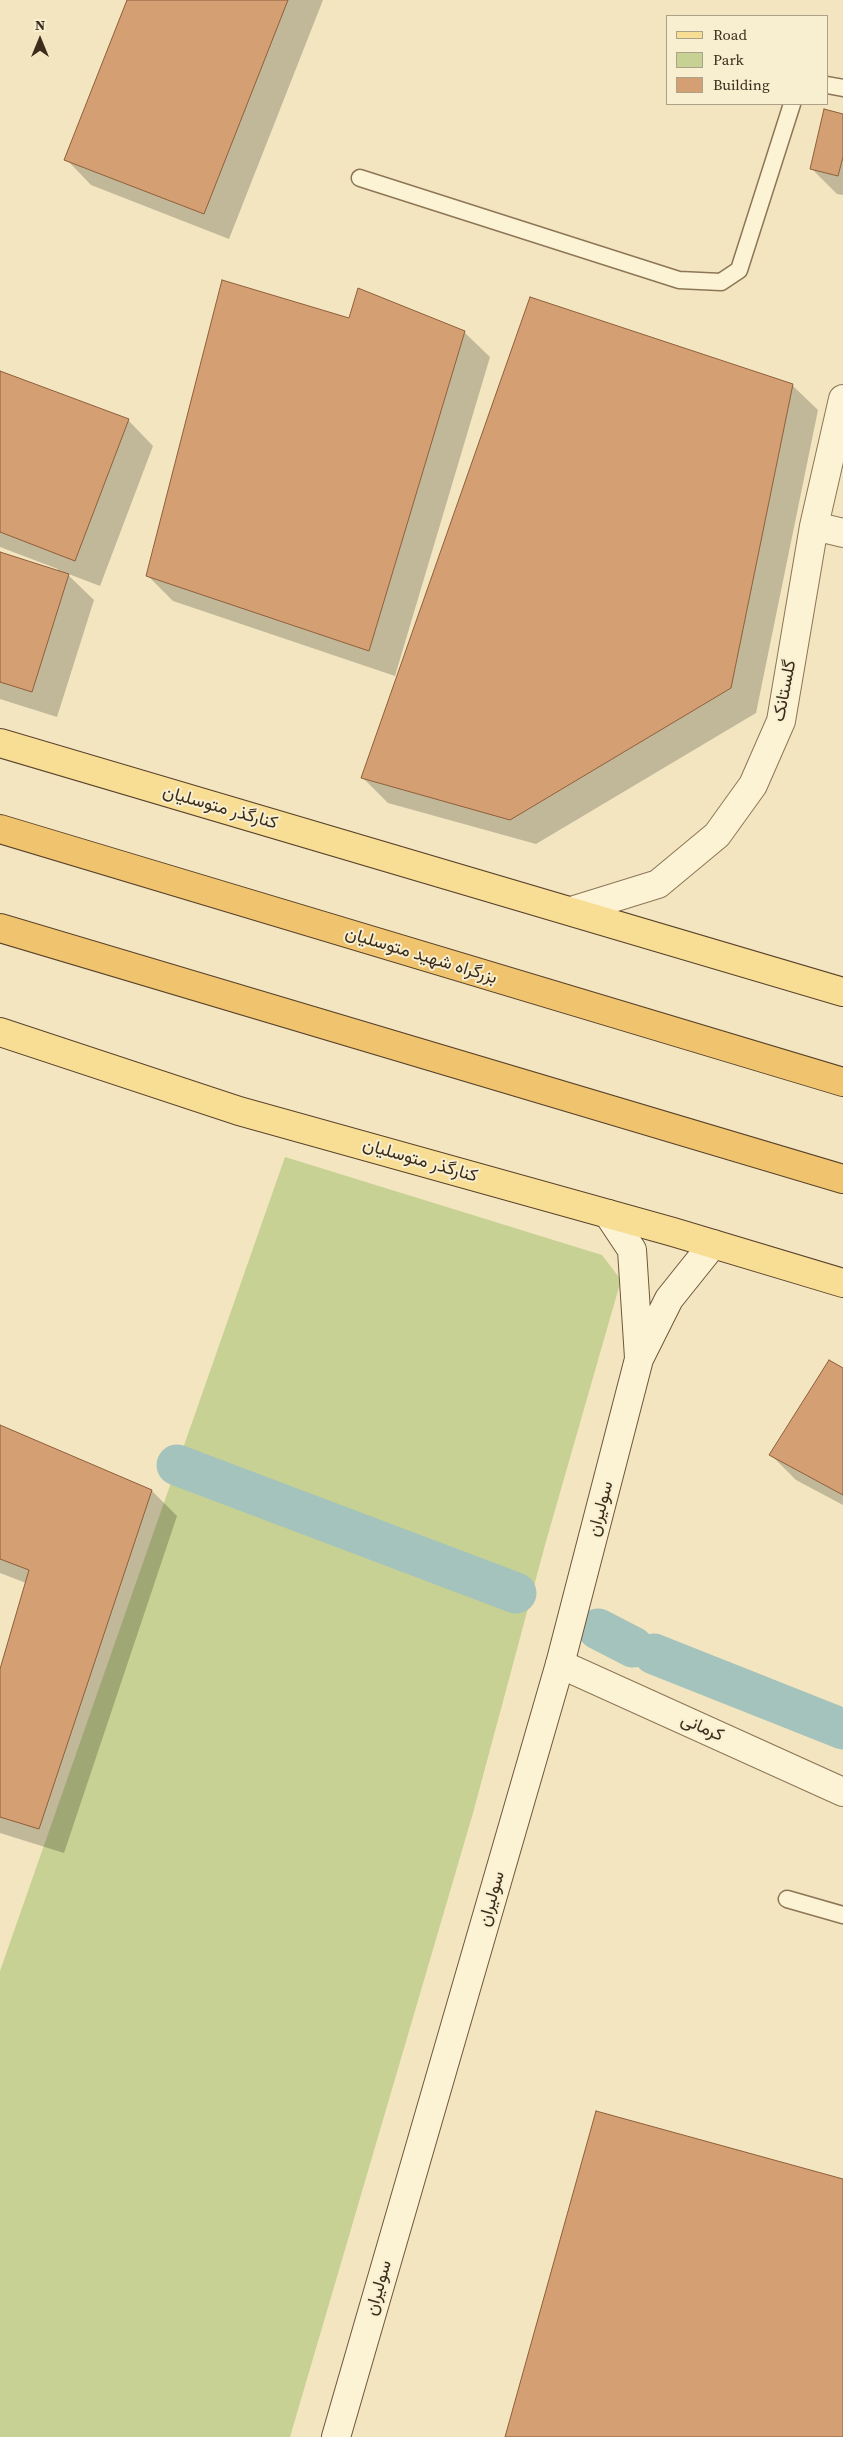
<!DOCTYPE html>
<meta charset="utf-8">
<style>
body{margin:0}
#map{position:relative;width:843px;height:2437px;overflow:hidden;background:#f2e5c0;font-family:"Source Serif 4",serif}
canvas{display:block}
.legend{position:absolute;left:666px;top:15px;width:162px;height:90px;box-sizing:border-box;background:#f8efd1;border:1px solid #aca189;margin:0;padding:6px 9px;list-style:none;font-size:15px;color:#3b2c1c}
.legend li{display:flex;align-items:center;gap:10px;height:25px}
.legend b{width:25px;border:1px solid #aca189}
.north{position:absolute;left:15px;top:15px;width:50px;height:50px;-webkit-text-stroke:4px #f8efd1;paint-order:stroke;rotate:0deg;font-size:14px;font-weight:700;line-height:20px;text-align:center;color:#3b2c1c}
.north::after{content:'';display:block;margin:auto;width:18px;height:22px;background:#3b2c1c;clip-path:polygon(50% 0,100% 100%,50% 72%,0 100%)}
</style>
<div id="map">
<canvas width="843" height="2437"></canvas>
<ul class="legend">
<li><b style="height:6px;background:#f8de95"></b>Road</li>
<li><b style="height:14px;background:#c7d193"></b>Park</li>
<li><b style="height:14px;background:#d39f73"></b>Building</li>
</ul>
<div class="north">N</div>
</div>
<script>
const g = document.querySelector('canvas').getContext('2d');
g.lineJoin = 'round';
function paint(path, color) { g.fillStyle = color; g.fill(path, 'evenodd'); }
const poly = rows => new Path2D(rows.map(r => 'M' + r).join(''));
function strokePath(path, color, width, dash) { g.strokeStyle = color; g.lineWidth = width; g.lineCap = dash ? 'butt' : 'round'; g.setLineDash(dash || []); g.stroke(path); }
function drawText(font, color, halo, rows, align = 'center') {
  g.font = font + ' "Source Serif 4",Vazirmatn,serif'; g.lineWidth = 4; g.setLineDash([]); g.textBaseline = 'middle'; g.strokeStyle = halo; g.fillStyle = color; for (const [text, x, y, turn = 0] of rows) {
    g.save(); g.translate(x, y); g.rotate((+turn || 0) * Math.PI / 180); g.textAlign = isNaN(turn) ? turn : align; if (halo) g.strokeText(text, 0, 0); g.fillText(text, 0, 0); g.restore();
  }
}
const green = poly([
 [285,1157,602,1255,621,1280,545,1545,473,1813,290,2437,0,2437,0,1971]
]);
const shadow = poly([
 [129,0,323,0,229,239,91,185,66,159],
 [843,115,843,195,837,194,811,168],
 [350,319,464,332,490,357,395,676,173,601,147,575],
 [0,373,128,420,153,446,100,586,66,573,94,600,57,717,0,699,0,554,57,571,58,569,0,547],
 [792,385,818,410,756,713,536,844,388,803,362,777],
 [843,1370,843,1505,796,1480,771,1455],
 [0,1427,152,1491,177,1516,64,1853,0,1833,0,1673,26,1583,0,1573]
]);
const canal = poly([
 [177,1465,516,1593],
 [598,1629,633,1647],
 [654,1654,843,1729]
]);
const building = poly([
 [127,0,288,0,204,214,64,160,127,0],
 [824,109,843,114,843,157,838,176,810,169,824,109],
 [222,280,349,318,358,288,465,331,369,651,146,576,222,280],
 [530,297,793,384,731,688,510,820,361,778,530,297],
 [0,371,129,419,75,561,0,532,0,371],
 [0,552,69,574,32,692,0,682,0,552],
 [829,1360,843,1368,843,1495,769,1455,829,1360],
 [0,1425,152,1490,39,1829,0,1817,0,1669,29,1570,0,1559,0,1425],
 [596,2111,843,2179,843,2437,505,2437,596,2111]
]);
const service = poly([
 [827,85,843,88],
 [360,178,679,280,721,282,739,270,792,104],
 [787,1899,843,1915]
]);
const minor = poly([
 [560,1664,843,1792]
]);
const tertiary = poly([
 [814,526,843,533],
 [571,911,658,884,717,835,753,785,781,721,814,526,843,399]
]);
const secondary = poly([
 [608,1214,632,1250,639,1358],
 [336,2437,560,1664,639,1359,669,1299,713,1244]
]);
const primary = poly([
 [0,743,843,992],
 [0,1032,239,1111,673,1232,843,1283]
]);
const trunk = poly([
 [0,829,843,1082],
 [0,928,843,1179]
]);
const streetNames = [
 ["گلستانک",785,691,-79],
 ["کنارگذر متوسلیان",220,808,16],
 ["بزرگراه شهید متوسلیان",421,956,17],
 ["کنارگذر متوسلیان",420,1161,16],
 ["سولیران",601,1509,-75],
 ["کرمانی",702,1728,24],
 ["سولیران",492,1899,-74],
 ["سولیران",379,2288,-74]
];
paint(green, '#c7d193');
paint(shadow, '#0003');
strokePath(canal, '#a4c3bc', 41);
paint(building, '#d39f73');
strokePath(building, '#8e5f3a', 1);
strokePath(service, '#8d7656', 19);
strokePath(minor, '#8d7656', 30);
strokePath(tertiary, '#8d7656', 30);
strokePath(secondary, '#6e573a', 30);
strokePath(primary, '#5a432b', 30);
strokePath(trunk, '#5a432b', 30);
strokePath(service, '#fcf2d4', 16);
strokePath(minor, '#fcf2d4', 28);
strokePath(tertiary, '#fcf2d4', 28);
strokePath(secondary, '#fcf2d4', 28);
strokePath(primary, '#f8de95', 28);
strokePath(trunk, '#f0c46f', 28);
drawText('18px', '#3b2c1c', '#f8efd1', streetNames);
</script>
